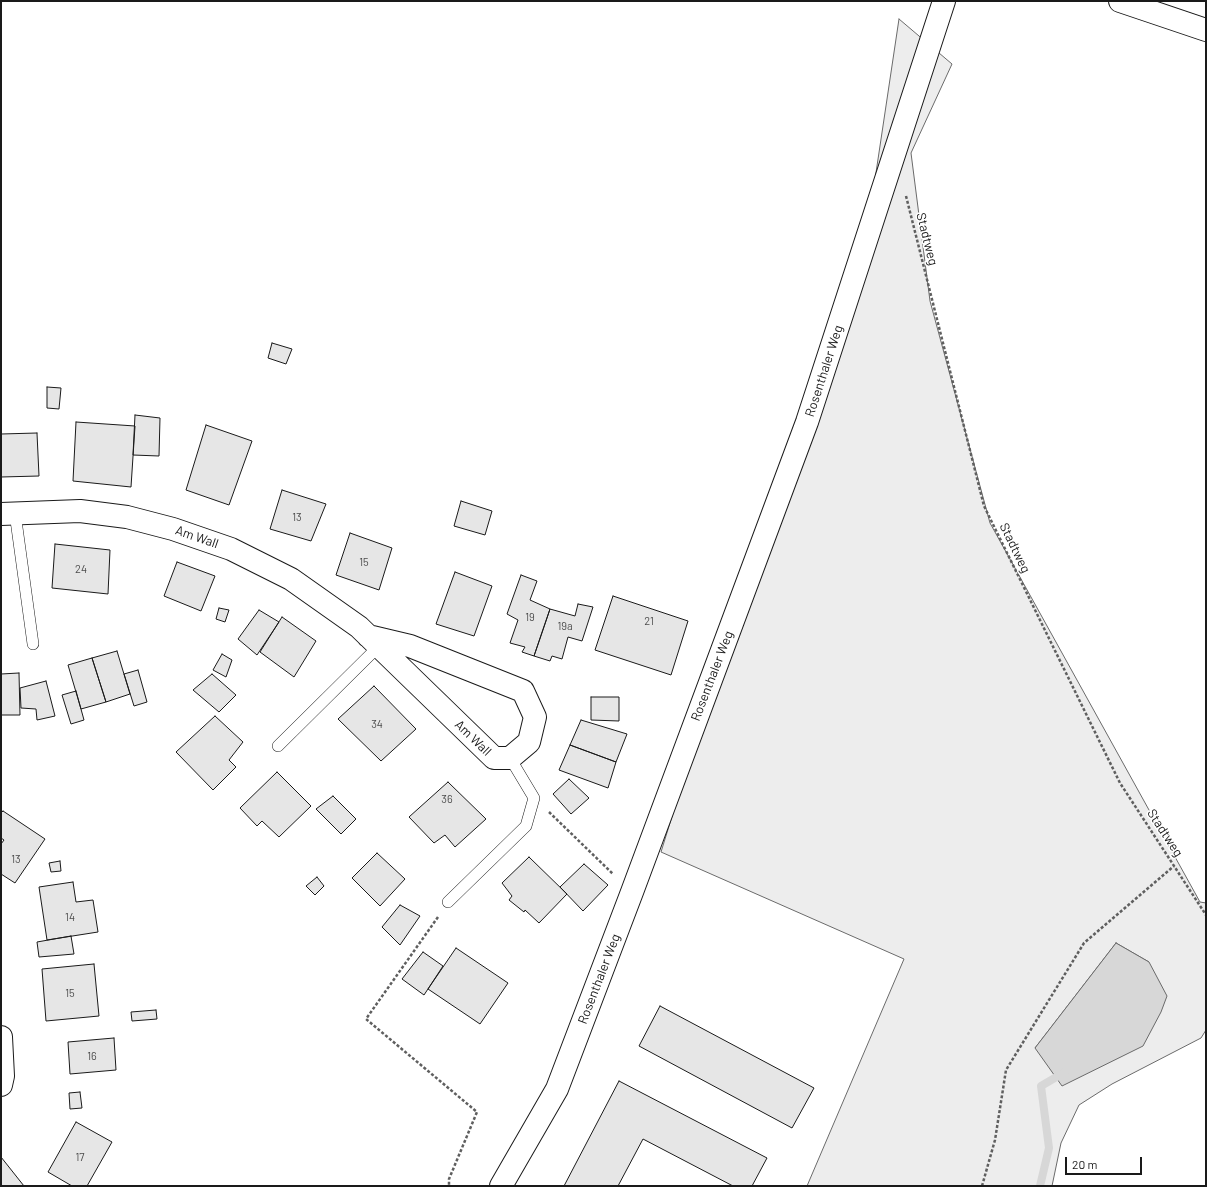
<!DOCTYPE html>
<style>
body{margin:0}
#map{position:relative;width:1207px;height:1187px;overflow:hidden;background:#fff;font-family:Barlow,sans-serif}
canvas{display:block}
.frame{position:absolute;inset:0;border:2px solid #1a1a1a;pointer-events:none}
.scale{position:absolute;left:1065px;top:1157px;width:77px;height:18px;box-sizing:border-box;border:2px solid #1a1a1a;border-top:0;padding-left:5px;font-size:12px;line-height:14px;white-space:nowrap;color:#1a1a1a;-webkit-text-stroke:3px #fff;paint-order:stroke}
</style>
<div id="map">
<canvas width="1207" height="1187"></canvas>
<div class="frame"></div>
<div class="scale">20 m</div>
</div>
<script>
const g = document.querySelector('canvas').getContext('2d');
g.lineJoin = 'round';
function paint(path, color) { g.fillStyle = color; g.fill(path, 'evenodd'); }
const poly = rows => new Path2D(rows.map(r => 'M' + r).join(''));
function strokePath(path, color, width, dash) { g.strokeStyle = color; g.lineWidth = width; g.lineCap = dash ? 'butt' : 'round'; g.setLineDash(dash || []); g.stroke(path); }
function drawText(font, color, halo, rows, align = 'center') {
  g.font = font + ' Barlow,sans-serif'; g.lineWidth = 3; g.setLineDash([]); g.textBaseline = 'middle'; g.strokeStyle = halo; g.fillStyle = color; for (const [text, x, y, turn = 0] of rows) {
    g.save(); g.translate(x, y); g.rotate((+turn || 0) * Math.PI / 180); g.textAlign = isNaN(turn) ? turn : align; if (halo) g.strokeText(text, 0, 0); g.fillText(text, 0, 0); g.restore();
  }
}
const green = poly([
 [899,19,952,64,911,153,930,301,990,523,1200,902,1206,903,1206,1030,1201,1038,1112,1084,1079,1105,1061,1143,1052,1186,807,1186,904,959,661,852,762,525,871,206,899,19],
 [1116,943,1149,962,1035,1048,1116,943]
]);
const water = poly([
 [1116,943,1149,962,1167,996,1161,1012,1143,1046,1062,1086,1035,1048,1116,943]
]);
const stream = poly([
 [1040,1186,1049,1148,1041,1086,1065,1072]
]);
const building = poly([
 [272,343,292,349,286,364,268,358,272,343],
 [47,387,61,388,59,409,47,408,47,387],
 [135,415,160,418,159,456,133,455,135,415],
 [76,422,135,426,131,487,73,481,76,422],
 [206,425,252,441,229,505,186,490,206,425],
 [37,433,39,476,1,477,1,434,37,433],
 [282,490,326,504,311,541,270,529,282,490],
 [461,501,492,511,485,535,454,526,461,501],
 [350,533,392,548,379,590,336,575,350,533],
 [55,544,110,550,108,594,52,588,55,544],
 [177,562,215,576,201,611,164,596,177,562],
 [455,572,492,586,474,636,436,624,455,572],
 [521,575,537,581,530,600,550,609,534,656,522,652,525,647,510,643,518,620,507,614,521,575],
 [613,596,688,621,671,675,595,650,613,596],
 [578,604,593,607,582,641,568,637,562,659,552,656,550,661,534,656,550,609,575,616,578,604],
 [219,608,229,610,225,622,216,619,219,608],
 [259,610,279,622,257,655,238,639,259,610],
 [282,617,316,641,294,677,260,652,282,617],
 [117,651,130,694,106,702,92,658,117,651],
 [222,654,232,660,226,677,213,670,222,654],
 [92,658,106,702,81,709,68,665,92,658],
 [138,670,147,702,134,706,124,674,138,670],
 [19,673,20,715,1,715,1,674,19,673],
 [212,674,236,695,219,712,193,690,212,674],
 [46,681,55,716,37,720,36,709,21,708,20,688,46,681],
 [374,686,416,729,381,761,338,719,374,686],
 [76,691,84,720,71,724,62,695,76,691],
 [591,697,619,697,619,721,591,720,591,697],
 [215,716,243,742,229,760,236,767,213,790,176,752,215,716],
 [581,720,627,734,616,762,570,745,581,720],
 [570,745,616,762,608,788,559,770,570,745],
 [277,772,311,806,279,837,262,821,257,826,240,808,277,772],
 [569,779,589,798,571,814,553,794,569,779],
 [448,782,486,819,455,847,445,835,434,843,409,817,448,782],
 [333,796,356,819,341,834,316,809,333,796],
 [3,811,45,839,15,883,1,874,1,844,4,840,1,838,1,813,3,811],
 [377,853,405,879,380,906,352,878,377,853],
 [529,857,567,894,539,923,525,910,524,912,509,900,512,896,502,883,529,857],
 [60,861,61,871,51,872,49,863,60,861],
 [584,864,608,885,583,911,560,887,584,864],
 [317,877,324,886,315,895,306,886,317,877],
 [73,882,76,902,93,900,98,932,47,940,39,887,73,882],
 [400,905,420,916,400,945,382,927,400,905],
 [71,936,74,954,39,957,37,942,71,936],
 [456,948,508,983,480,1024,428,989,456,948],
 [423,952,443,966,424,995,402,979,423,952],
 [94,964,99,1016,46,1021,42,969,94,964],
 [660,1006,814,1088,792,1128,639,1046,660,1006],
 [156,1010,157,1019,132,1021,131,1012,156,1010],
 [114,1038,116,1070,70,1074,68,1042,114,1038],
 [619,1081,767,1158,752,1186,733,1186,643,1139,618,1186,564,1186,619,1081],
 [80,1092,82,1108,70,1109,69,1093,80,1092],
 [76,1122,112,1142,87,1186,72,1186,48,1172,76,1122],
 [1,1157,24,1186,1,1186,1,1157]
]);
const path = poly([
 [906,196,984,506,1120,783,1206,915],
 [549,812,613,874],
 [438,917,366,1019,477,1112,449,1179,449,1186],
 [982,1186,995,1140,1006,1070,1084,943,1174,866]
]);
const lane = poly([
 [15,513,33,644],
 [278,746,379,646],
 [448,902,526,826,534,798,510,758]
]);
const street = poly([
 [1,514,80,511,127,517,173,529,231,549,291,579,359,627,494,758,510,758,529,742,535,717,523,691,410,646,368,636],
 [1,1037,3,1076,1,1085],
 [501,1186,557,1089,632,892,807,422,944,1]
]);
const highway = poly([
 [1120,1,1206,30]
]);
const numberNames = [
 ["13",297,517],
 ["15",364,562],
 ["24",81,569],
 ["19",530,617],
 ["21",649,621],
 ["19a",565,626],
 ["34",377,724],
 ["36",447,799],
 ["13",16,859],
 ["14",70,917],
 ["15",70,993],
 ["16",92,1056],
 ["17",80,1157]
];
const streetNames = [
 ["Stadtweg",927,239,76],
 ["Rosenthaler Weg",824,371,-72],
 ["Am Wall",197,537,19],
 ["Stadtweg",1015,548,64],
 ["Rosenthaler Weg",712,676,-69],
 ["Am Wall",473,738,44],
 ["Stadtweg",1165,833,57],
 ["Rosenthaler Weg",599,979,-69]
];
paint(green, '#ededed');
strokePath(green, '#6a6a6a', 1);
paint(water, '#d7d7d7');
strokePath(water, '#6a6a6a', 1);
strokePath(stream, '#d7d7d7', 8);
paint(building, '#e6e6e6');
strokePath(building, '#1a1a1a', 1);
strokePath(lane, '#1a1a1a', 12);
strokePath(street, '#1a1a1a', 24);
strokePath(highway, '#1a1a1a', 24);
strokePath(path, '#5f5f5f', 2.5, [3, 2]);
strokePath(lane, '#fff', 11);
strokePath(street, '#fff', 22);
strokePath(highway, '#fff', 22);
drawText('11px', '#4d4d4d', null, numberNames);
drawText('13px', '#1a1a1a', '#fff', streetNames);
</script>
